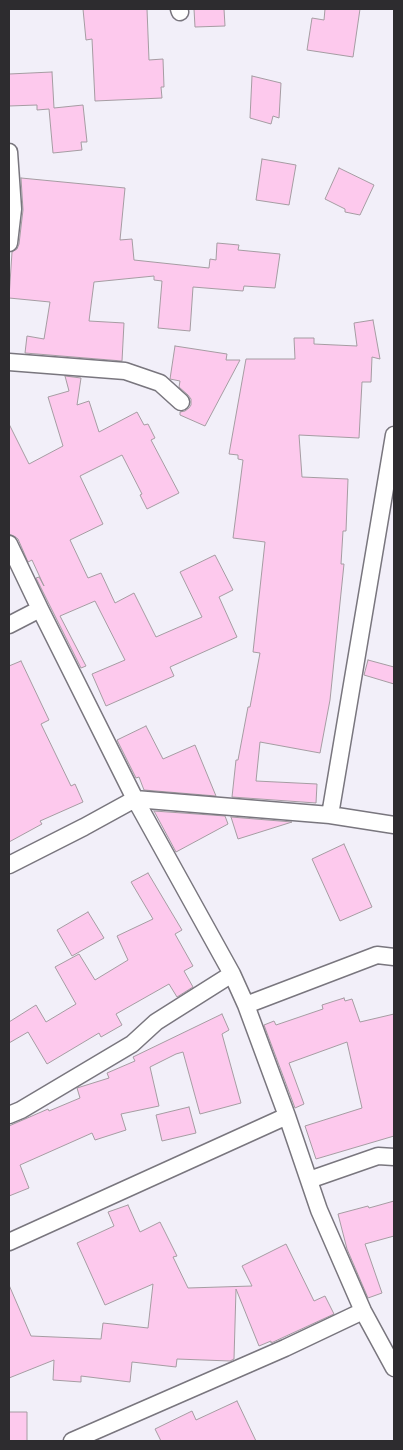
<!DOCTYPE html>
<style>
body{margin:0}
#map{position:relative;width:403px;height:1450px;overflow:hidden;background:#f2eff9;font-family:Signika,sans-serif}
canvas{display:block}
.frame{position:absolute;inset:0;border:10px solid #2d2c2f;pointer-events:none}
</style>
<div id="map">
<canvas width="403" height="1450"></canvas>
<div class="frame"></div>
</div>
<script>
const g = document.querySelector('canvas').getContext('2d');
g.lineJoin = 'round';
function paint(path, color) { g.fillStyle = color; g.fill(path, 'evenodd'); }
const poly = rows => new Path2D(rows.map(r => 'M' + r).join(''));
function strokePath(path, color, width, dash) { g.strokeStyle = color; g.lineWidth = width; g.lineCap = dash ? 'butt' : 'round'; g.setLineDash(dash || []); g.stroke(path); }
const building = poly([
 [83,9,147,9,149,60,163,59,164,87,161,87,162,98,95,101,92,39,86,40,83,9],
 [194,9,224,9,225,26,195,27,194,9],
 [325,9,360,9,353,57,307,50,312,18,324,20,325,9],
 [52,72,54,108,83,105,87,142,81,142,82,150,53,153,49,109,37,110,37,105,9,106,9,74,52,72],
 [252,76,281,83,279,118,273,116,271,124,250,118,252,76],
 [262,159,296,165,289,205,256,200,262,159],
 [339,168,374,185,360,215,345,212,345,209,325,199,339,168],
 [21,178,125,188,120,240,132,239,134,260,209,268,210,259,216,260,217,243,239,245,238,250,280,254,275,288,244,286,243,291,193,287,190,331,158,328,162,281,154,280,154,276,94,282,89,321,124,323,122,361,25,353,27,336,44,339,50,302,9,298,12,252,17,249,19,244,23,210,21,178],
 [373,320,380,359,372,357,371,382,362,382,359,438,299,435,302,477,348,479,346,531,343,531,341,564,344,564,330,700,320,753,260,742,256,781,317,784,316,803,232,797,236,760,238,760,248,707,250,707,260,653,253,652,265,542,233,538,243,460,238,459,238,455,229,454,246,359,295,359,294,338,314,338,314,344,357,346,354,323,373,320],
 [175,346,227,354,226,360,240,360,205,426,180,415,180,412,185,411,189,408,191,405,191,399,188,395,179,387,180,381,170,379,175,346],
 [65,376,81,378,77,405,89,401,99,432,137,412,144,425,148,424,155,438,151,440,179,493,147,509,140,495,142,494,122,455,80,476,103,524,70,540,88,578,101,573,115,603,134,593,156,637,202,617,180,572,215,555,233,590,219,597,237,637,170,667,174,676,106,706,92,674,125,660,95,601,60,616,86,666,81,668,36,578,39,577,44,586,32,560,28,562,18,539,14,536,9,534,9,424,29,464,63,446,48,397,69,391,65,376],
 [368,660,394,667,394,684,364,675,368,660],
 [21,661,49,720,41,724,71,786,75,784,83,802,40,821,42,824,9,842,9,666,21,661],
 [146,726,163,759,195,745,216,796,144,790,139,777,136,778,117,740,146,726],
 [154,811,225,816,228,824,176,852,154,811],
 [231,817,292,822,238,839,231,817],
 [344,844,372,907,340,921,312,859,344,844],
 [148,873,182,930,175,934,193,966,184,971,193,987,177,997,169,984,116,1014,122,1025,101,1037,99,1033,47,1064,28,1032,9,1043,9,1022,36,1005,46,1022,76,1004,55,967,79,954,95,980,128,960,117,936,153,919,131,882,148,873],
 [88,912,104,938,72,956,57,930,88,912],
 [344,998,345,1001,352,999,360,1022,394,1014,394,1136,316,1159,305,1126,362,1108,347,1042,289,1063,304,1104,295,1108,264,1025,274,1021,276,1025,323,1009,322,1005,344,998],
 [222,1014,229,1030,222,1034,241,1103,200,1114,183,1052,176,1054,150,1067,159,1106,121,1114,126,1130,95,1140,92,1133,20,1165,29,1188,9,1196,9,1126,48,1109,49,1111,80,1098,77,1088,109,1078,107,1073,135,1061,133,1057,222,1014],
 [189,1107,196,1133,162,1141,156,1115,189,1107],
 [394,1201,394,1236,365,1244,382,1293,368,1298,347,1249,338,1214,368,1206,369,1208,394,1201],
 [128,1205,140,1232,160,1222,177,1256,173,1257,188,1288,252,1286,242,1266,286,1244,314,1301,325,1296,334,1314,271,1343,271,1341,259,1346,236,1289,234,1359,230,1361,177,1359,176,1367,132,1362,130,1382,81,1376,81,1382,53,1380,54,1360,9,1378,9,1285,31,1336,101,1339,103,1323,148,1328,153,1284,105,1305,77,1243,114,1226,108,1212,128,1205],
 [237,1401,256,1441,161,1441,155,1429,192,1411,196,1420,237,1401],
 [9,1412,27,1412,27,1441,9,1441,9,1412]
]);
const street = poly([
 [179,9,180,12],
 [9,152,13,209,9,243],
 [9,362,125,371,160,383,181,402],
 [9,544,40,609,135,799,232,974,246,1005,287,1116,319,1210,363,1311,394,1368],
 [9,625,40,609],
 [330,815,394,435],
 [9,865,84,827,135,799,330,815,394,825],
 [246,1005,377,955,394,957],
 [9,1115,21,1110,132,1044,156,1022,232,974],
 [309,1180,378,1156,394,1157],
 [9,1242,287,1116],
 [72,1441,285,1348,363,1311]
]);
paint(building, '#fdc9ed');
strokePath(building, '#a59ca2', 1);
strokePath(street, '#79767e', 19);
strokePath(street, '#fff', 16);
</script>
